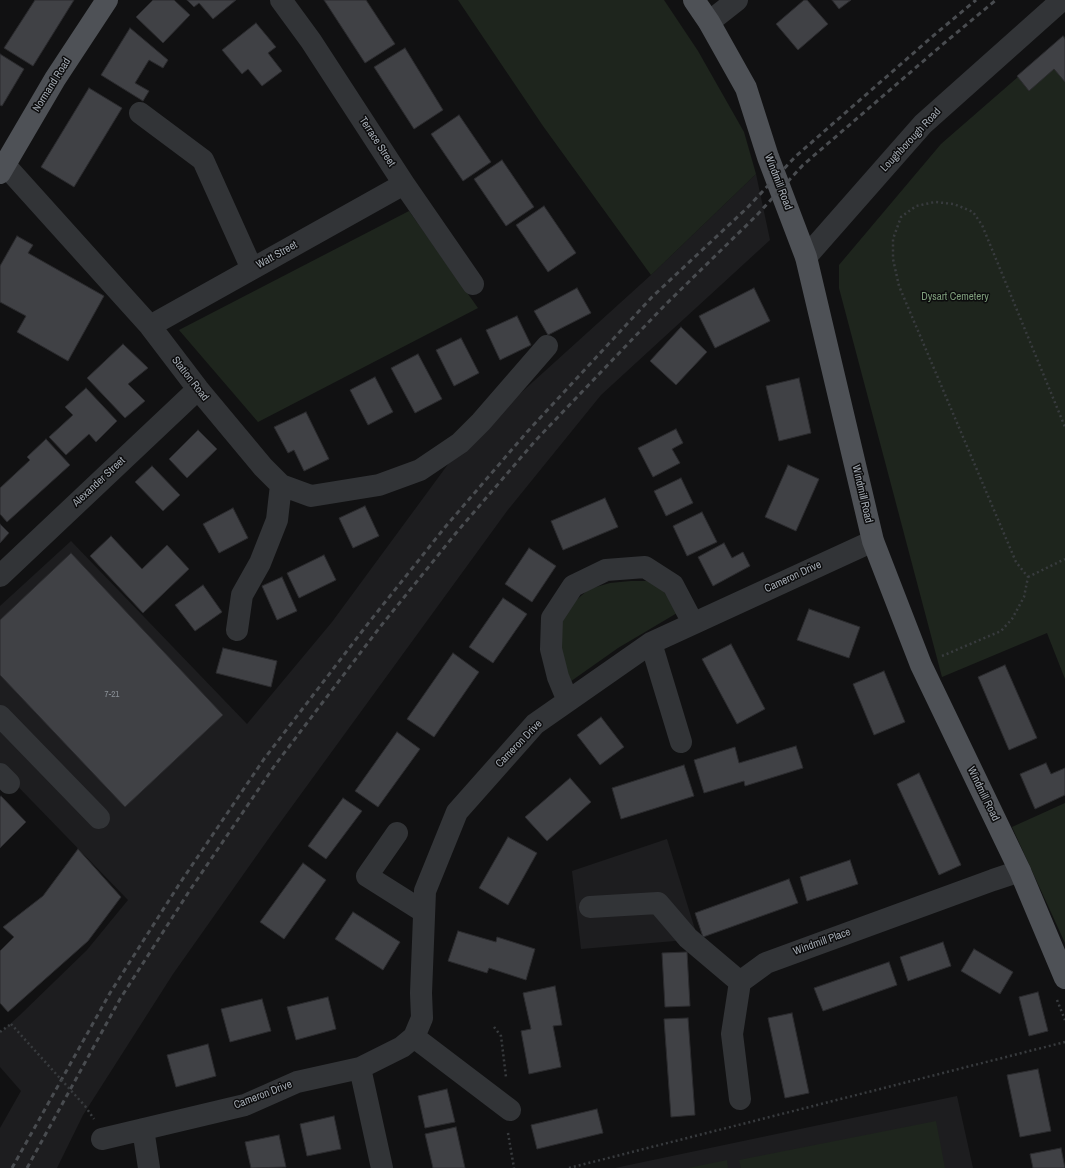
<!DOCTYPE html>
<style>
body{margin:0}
canvas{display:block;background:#111112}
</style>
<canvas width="1065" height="1168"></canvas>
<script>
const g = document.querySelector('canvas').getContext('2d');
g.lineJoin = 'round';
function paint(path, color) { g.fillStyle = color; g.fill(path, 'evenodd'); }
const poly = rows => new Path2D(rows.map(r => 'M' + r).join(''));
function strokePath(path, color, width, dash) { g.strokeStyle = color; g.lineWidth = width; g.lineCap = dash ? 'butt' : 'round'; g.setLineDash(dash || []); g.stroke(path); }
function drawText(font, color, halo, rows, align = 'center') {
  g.font = font + ' "Archivo Narrow",sans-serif'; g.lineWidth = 3; g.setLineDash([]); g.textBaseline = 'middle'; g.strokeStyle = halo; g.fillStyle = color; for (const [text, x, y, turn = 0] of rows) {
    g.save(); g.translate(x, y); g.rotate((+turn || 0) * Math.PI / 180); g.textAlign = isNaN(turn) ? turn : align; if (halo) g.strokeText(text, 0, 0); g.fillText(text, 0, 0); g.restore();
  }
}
const built = poly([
 [756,174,770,240,601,395,507,511,274,831,173,974,83,1115,57,1168,0,1168,0,1128,21,1091,0,1067,0,1033,20,1015,87,950,128,900,0,768,0,606,71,541,247,724,332,622,460,448,651,275],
 [667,839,698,939,581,949,572,871],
 [957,1096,973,1168,615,1168]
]);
const green = poly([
 [458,0,664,0,698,51,744,132,756,174,651,275,543,126],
 [1065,36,1065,679,1047,633,942,677,839,288,839,265,941,144],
 [409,211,478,308,258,422,179,330],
 [631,581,647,581,663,590,677,613,618,648,567,684,556,636,561,616,574,602,589,589,610,583],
 [1065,803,1065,943,1012,827],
 [936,1121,945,1168,741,1168,739,1160],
 [727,1160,728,1168,688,1168]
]);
const building = poly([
 [35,0,74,0,33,66,4,48,35,0],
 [153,0,174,0,190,15,163,43,136,17,153,0],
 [187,0,236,0,213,19,199,3,194,7,187,0],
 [324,0,366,0,395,44,365,63,324,0],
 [804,0,807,0,828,24,798,50,776,24,804,0],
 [832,0,851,0,839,9,832,0],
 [256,23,276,47,268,53,282,71,262,86,248,69,242,74,222,50,256,23],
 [130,28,168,60,163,68,149,60,135,83,149,91,143,101,101,75,130,28],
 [1063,36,1065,39,1065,82,1054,69,1029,91,1017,76,1063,36],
 [405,48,443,110,414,129,374,67,405,48],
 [0,54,24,69,2,106,0,105,0,54],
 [89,88,122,108,74,187,41,167,89,88],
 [459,115,491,162,463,181,431,134,459,115],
 [502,160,534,207,506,226,474,179,502,160],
 [544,206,576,253,548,272,516,225,544,206],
 [17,236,33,245,28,253,104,296,68,361,17,332,26,316,0,302,0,266,17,236],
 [577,288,591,313,548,335,534,311,577,288],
 [754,288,770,321,715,348,699,316,754,288],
 [517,316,531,345,500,360,486,330,517,316],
 [681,327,707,352,676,385,650,361,681,327],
 [461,338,479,373,454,386,436,350,461,338],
 [123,344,148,368,128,384,145,401,125,418,87,378,123,344],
 [418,354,442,399,415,413,391,368,418,354],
 [375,377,393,412,368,425,350,390,375,377],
 [799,378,811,433,779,441,766,386,799,378],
 [86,388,117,421,96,442,89,434,66,455,49,437,73,415,65,407,86,388],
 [306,412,329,459,304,471,294,450,288,453,274,427,306,412],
 [676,429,683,443,672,449,680,463,653,477,638,448,676,429],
 [198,430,217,449,187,478,169,459,198,430],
 [46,439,70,465,7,522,0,514,0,488,30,460,27,457,46,439],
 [788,465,819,479,796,531,765,517,788,465],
 [152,466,180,495,163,511,135,482,152,466],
 [681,478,693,503,666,516,654,491,681,478],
 [605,498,618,527,563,550,551,521,605,498],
 [365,506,379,536,353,548,339,518,365,506],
 [233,508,248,538,219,553,203,524,233,508],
 [702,512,717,542,687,556,673,526,702,512],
 [0,524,9,533,0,543,0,524],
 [111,536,142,569,167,545,189,569,143,613,90,556,111,536],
 [724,543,732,558,743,552,750,566,713,586,698,557,724,543],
 [529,548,556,566,532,602,505,584,529,548],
 [71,553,223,715,125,807,0,675,0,620,71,553],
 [324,555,336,580,299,598,287,573,324,555],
 [282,577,297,611,277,620,262,586,282,577],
 [203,585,222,612,195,631,175,605,203,585],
 [503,598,527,614,493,663,469,647,503,598],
 [809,609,860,627,849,658,797,640,809,609],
 [731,644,765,709,737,724,702,659,731,644],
 [223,648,277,661,271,687,216,673,223,648],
 [453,653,479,672,434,737,407,719,453,653],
 [1005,665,1037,738,1009,750,978,677,1005,665],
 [884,671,905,722,874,735,853,684,884,671],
 [601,717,624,747,600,765,577,735,601,717],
 [397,732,420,749,378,807,355,791,397,732],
 [796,746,803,768,745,786,744,781,704,793,694,760,735,747,739,763,796,746],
 [1046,763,1051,774,1065,768,1065,795,1035,809,1020,774,1046,763],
 [684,765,694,796,621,819,612,788,684,765],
 [919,773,961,865,939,875,897,784,919,773],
 [570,778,591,802,547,841,525,817,570,778],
 [1,796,26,822,0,848,0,797,1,796],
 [343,798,362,811,326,859,308,846,343,798],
 [508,837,537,853,508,905,479,888,508,837],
 [78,849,121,897,88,941,8,1012,0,1003,0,951,14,937,3,927,43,896,78,849],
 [850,860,858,884,807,901,800,877,850,860],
 [303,863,326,880,284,939,260,922,303,863],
 [789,879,798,903,703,937,695,913,789,879],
 [353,912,400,942,383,970,335,939,353,912],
 [458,931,496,942,497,937,535,949,526,980,489,968,487,973,448,961,458,931],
 [943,942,951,966,908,981,900,957,943,942],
 [974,949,1013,972,1000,994,961,971,974,949],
 [687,952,690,1006,665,1007,662,953,687,952],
 [889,962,897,985,823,1011,814,988,889,962],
 [555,986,562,1025,553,1026,561,1067,529,1074,521,1031,531,1029,523,993,555,986],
 [1038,992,1048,1031,1029,1036,1019,997,1038,992],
 [328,997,336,1029,296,1040,287,1007,328,997],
 [262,999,271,1031,230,1042,221,1009,262,999],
 [792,1013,809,1093,785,1098,768,1018,792,1013],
 [688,1018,695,1115,671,1117,664,1019,688,1018],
 [208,1044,216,1076,176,1087,167,1055,208,1044],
 [1038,1069,1051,1131,1020,1137,1007,1075,1038,1069],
 [447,1089,455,1122,425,1128,418,1096,447,1089],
 [597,1109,603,1133,537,1149,531,1125,597,1109],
 [334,1116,341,1149,307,1156,300,1124,334,1116],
 [456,1127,465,1168,433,1168,425,1134,456,1127],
 [279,1135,286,1167,251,1168,245,1142,279,1135],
 [1061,1148,1065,1168,1033,1168,1030,1154,1061,1148]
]);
const path = poly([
 [1028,577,1065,559],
 [942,656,1001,631,1012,619,1024,597,1028,577,1016,562,899,286,893,259,893,239,901,217,916,206,935,202,954,204,973,212,982,225,1065,427],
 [1057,1000,1065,1020],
 [494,1027,501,1036,506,1077],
 [0,1032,11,1024],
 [85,1106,94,1119],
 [508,1133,514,1168],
 [569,1168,1065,1042]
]);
const minor = poly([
 [281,0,311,41,404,184,473,284],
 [709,22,737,0],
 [140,113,203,160,252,269],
 [5,165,150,326,198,389,263,467,281,485,311,496,379,485,420,470,460,443,481,422,547,346],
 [806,257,923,124,1062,0],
 [150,326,404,184],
 [0,576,198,389],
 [237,630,242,595,260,563,277,520,281,485],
 [651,643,681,742],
 [568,701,558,677,551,649,552,618,573,586,606,570,645,567,673,585,693,623],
 [0,716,99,818],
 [0,774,9,783],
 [397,833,367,876,424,912],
 [590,907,658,903,688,938,740,982],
 [414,1037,510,1110],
 [360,1068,382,1168],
 [740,1099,732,1034,740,982,766,963,993,880,1020,871],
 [143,1129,149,1168],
 [102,1139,245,1105,297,1082,360,1068,402,1047,414,1037,422,1018,421,993,425,891,457,812,535,724,651,643,873,541]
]);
const major = poly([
 [694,0,709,22,746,88,768,157,806,257,873,541,921,665,1020,871,1065,978],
 [0,173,55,79,107,0]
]);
const rail = poly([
 [12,1168,110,993,180,883,264,759,370,621,446,526,527,432,652,297,747,208,796,156,933,36,976,0],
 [27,1168,120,999,190,890,275,765,380,627,456,533,536,440,665,305,756,216,803,165,942,45,996,0]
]);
const pathBridge = poly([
 [11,1024,85,1106]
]);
const numberNames = [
 ["7-21",112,695]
];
const streetNames = [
 ["Normand Road",52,85,-58],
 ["Loughborough Road",911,140,-47],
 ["Terrace Street",377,142,57],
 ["Windmill Road",778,182,69],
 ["Watt Street",277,255,-29],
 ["Station Road",190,379,52],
 ["Alexander Street",99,482,-43],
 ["Windmill Road",862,494,77],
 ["Cameron Drive",793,577,-25],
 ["Cameron Drive",519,744,-46],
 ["Windmill Road",983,794,64],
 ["Windmill Place",822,942,-20],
 ["Cameron Drive",263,1095,-21]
];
const parkNames = [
 ["Dysart Cemetery",955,297]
];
paint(built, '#1d1d1f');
paint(green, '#1e251d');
paint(building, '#404145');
strokePath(building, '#2b2b2e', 1);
strokePath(path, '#383b3e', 2.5, [2, 3]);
strokePath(minor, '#323437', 22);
strokePath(major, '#4e5156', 22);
strokePath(rail, '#494c50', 3, [5, 4]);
strokePath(pathBridge, '#383b3e', 2.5, [2, 3]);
drawText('9px', '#8a9097', null, numberNames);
drawText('11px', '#a3aab2', '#0c0c0d', streetNames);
drawText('11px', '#7e9d7b', '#0c0c0d', parkNames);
</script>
